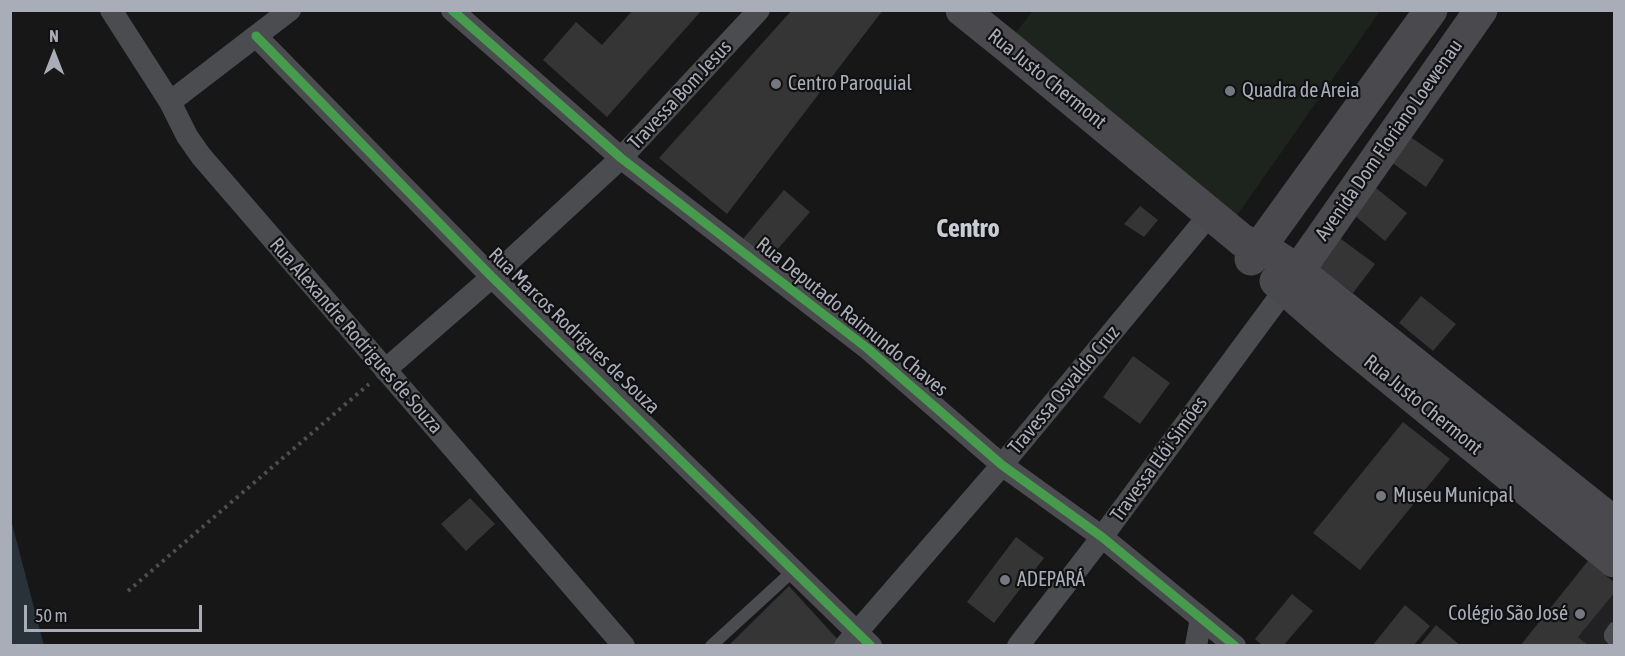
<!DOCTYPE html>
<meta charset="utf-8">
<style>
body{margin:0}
#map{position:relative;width:1625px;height:656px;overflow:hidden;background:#171717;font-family:"Asap Condensed",sans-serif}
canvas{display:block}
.frame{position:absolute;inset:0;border:12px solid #a8adb8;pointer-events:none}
.north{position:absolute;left:24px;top:24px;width:60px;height:60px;-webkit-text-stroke:4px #111113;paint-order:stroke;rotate:0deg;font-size:16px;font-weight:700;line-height:24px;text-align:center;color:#a8adb8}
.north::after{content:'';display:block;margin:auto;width:21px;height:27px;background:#a8adb8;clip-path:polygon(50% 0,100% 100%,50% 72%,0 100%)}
.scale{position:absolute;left:24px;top:605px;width:178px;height:27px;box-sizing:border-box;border:3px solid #a8adb8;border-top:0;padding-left:8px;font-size:18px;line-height:21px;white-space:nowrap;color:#a8adb8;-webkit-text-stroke:4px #111113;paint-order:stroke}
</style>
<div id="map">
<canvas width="1625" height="656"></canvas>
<div class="frame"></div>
<div class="north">N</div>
<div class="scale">50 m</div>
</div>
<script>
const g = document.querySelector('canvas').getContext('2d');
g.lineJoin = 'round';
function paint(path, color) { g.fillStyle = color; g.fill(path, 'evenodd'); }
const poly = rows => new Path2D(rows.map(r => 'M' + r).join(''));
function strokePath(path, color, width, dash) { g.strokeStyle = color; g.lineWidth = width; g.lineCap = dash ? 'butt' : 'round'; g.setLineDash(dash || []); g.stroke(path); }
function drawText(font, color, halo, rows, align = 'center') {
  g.font = font + ' "Asap Condensed",sans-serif'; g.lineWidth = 4.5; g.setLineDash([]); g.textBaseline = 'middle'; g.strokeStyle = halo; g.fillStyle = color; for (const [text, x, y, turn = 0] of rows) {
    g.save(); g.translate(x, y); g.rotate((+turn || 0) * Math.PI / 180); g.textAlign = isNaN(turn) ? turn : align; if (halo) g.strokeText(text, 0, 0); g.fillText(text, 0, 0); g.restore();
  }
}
const built = poly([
 [1588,561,1614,582,1614,645,1520,646]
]);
const green = poly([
 [1033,11,1380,11,1236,217,1013,36]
]);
const water = poly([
 [10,516,43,642,44,645,11,645]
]);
const building = poly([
 [633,10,702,10,607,117,543,60,576,22,602,45],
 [792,10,883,10,727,214,659,158],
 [1409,136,1444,160,1426,187,1391,162],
 [1376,188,1407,213,1385,241,1354,215],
 [784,190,810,212,763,266,738,245],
 [1140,206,1158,220,1144,237,1124,224],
 [1337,236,1375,264,1353,293,1315,264],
 [1421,296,1456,324,1433,351,1399,323],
 [1133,356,1170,383,1140,424,1103,397],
 [1403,422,1450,459,1360,570,1313,533],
 [470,498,495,524,466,551,441,524],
 [1016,537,1044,558,994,623,967,602],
 [1588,561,1614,582,1614,593,1578,637,1589,646,1520,646],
 [789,586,840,642,837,646,728,646],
 [1292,594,1313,611,1283,646,1263,646,1255,639],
 [1405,605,1430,626,1413,646,1372,646],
 [1436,625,1461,646,1419,646]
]);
const path = poly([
 [128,591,369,384]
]);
const lane = poly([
 [1614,628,1610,634,1610,637,1614,641],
 [711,646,794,570]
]);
const street = poly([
 [111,10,170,102,187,136,201,156,624,646],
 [452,10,621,158,867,348,1002,465,1102,537,1235,646],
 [256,36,492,277,871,646],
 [170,102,290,10],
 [385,370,492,277,621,158,759,10],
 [845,646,1002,465,1210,214],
 [1018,646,1102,537,1286,288],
 [1196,646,1201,618]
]);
const secondary = poly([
 [962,10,1008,47,1243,241,1261,247,1297,270,1614,523],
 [1251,259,1431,10],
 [1276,281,1346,342,1614,561],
 [1286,288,1481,10]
]);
const cycleway = poly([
 [452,10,621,158,867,348,1002,465,1102,537,1235,646],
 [256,36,492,277,871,646]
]);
const markers = [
 [776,84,6,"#757880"],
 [1230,91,6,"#757880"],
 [1381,496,6,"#757880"],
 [1005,580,6,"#757880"],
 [1580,614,6,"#757880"]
];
const streetNames = [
 ["Rua Justo Chermont",1047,79,39],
 ["Travessa Bom Jesus",680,95,-47],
 ["Avenida Dom Floriano Loewenau",1389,140,-55],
 ["Rua Deputado Raimundo Chaves",852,317,39],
 ["Rua Marcos Rodrigues de Souza",574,331,44],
 ["Rua Alexandre Rodrigues de Souza",356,336,49],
 ["Travessa Osvaldo Cruz",1064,390,-50],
 ["Rua Justo Chermont",1423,405,39],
 ["Travessa Elói Simões",1159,459,-54]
];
const poiNames = [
 ["Centro Paroquial",788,84],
 ["Quadra de Areia",1242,91],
 ["Museu Municpal",1393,496],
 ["ADEPARÁ",1017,580],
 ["Colégio São José",1568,614,"right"]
];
const districtNames = [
 ["Centro",968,229]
];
paint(built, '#212123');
paint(green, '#1d241e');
paint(water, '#2a3239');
paint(building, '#353536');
strokePath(path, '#4d4e52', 4, [3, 4.5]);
strokePath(lane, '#4b4c50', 12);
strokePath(street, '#4b4c50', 22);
strokePath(secondary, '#4a4a4e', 33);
strokePath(cycleway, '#469c4c', 9);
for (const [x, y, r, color] of markers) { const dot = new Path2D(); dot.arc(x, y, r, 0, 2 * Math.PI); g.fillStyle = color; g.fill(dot); strokePath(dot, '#111113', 2); }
drawText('20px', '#a8adb8', '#111113', streetNames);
drawText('20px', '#a8adb8', '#111113', poiNames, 'left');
drawText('bold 26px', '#c9ccd4', '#111113', districtNames);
</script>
